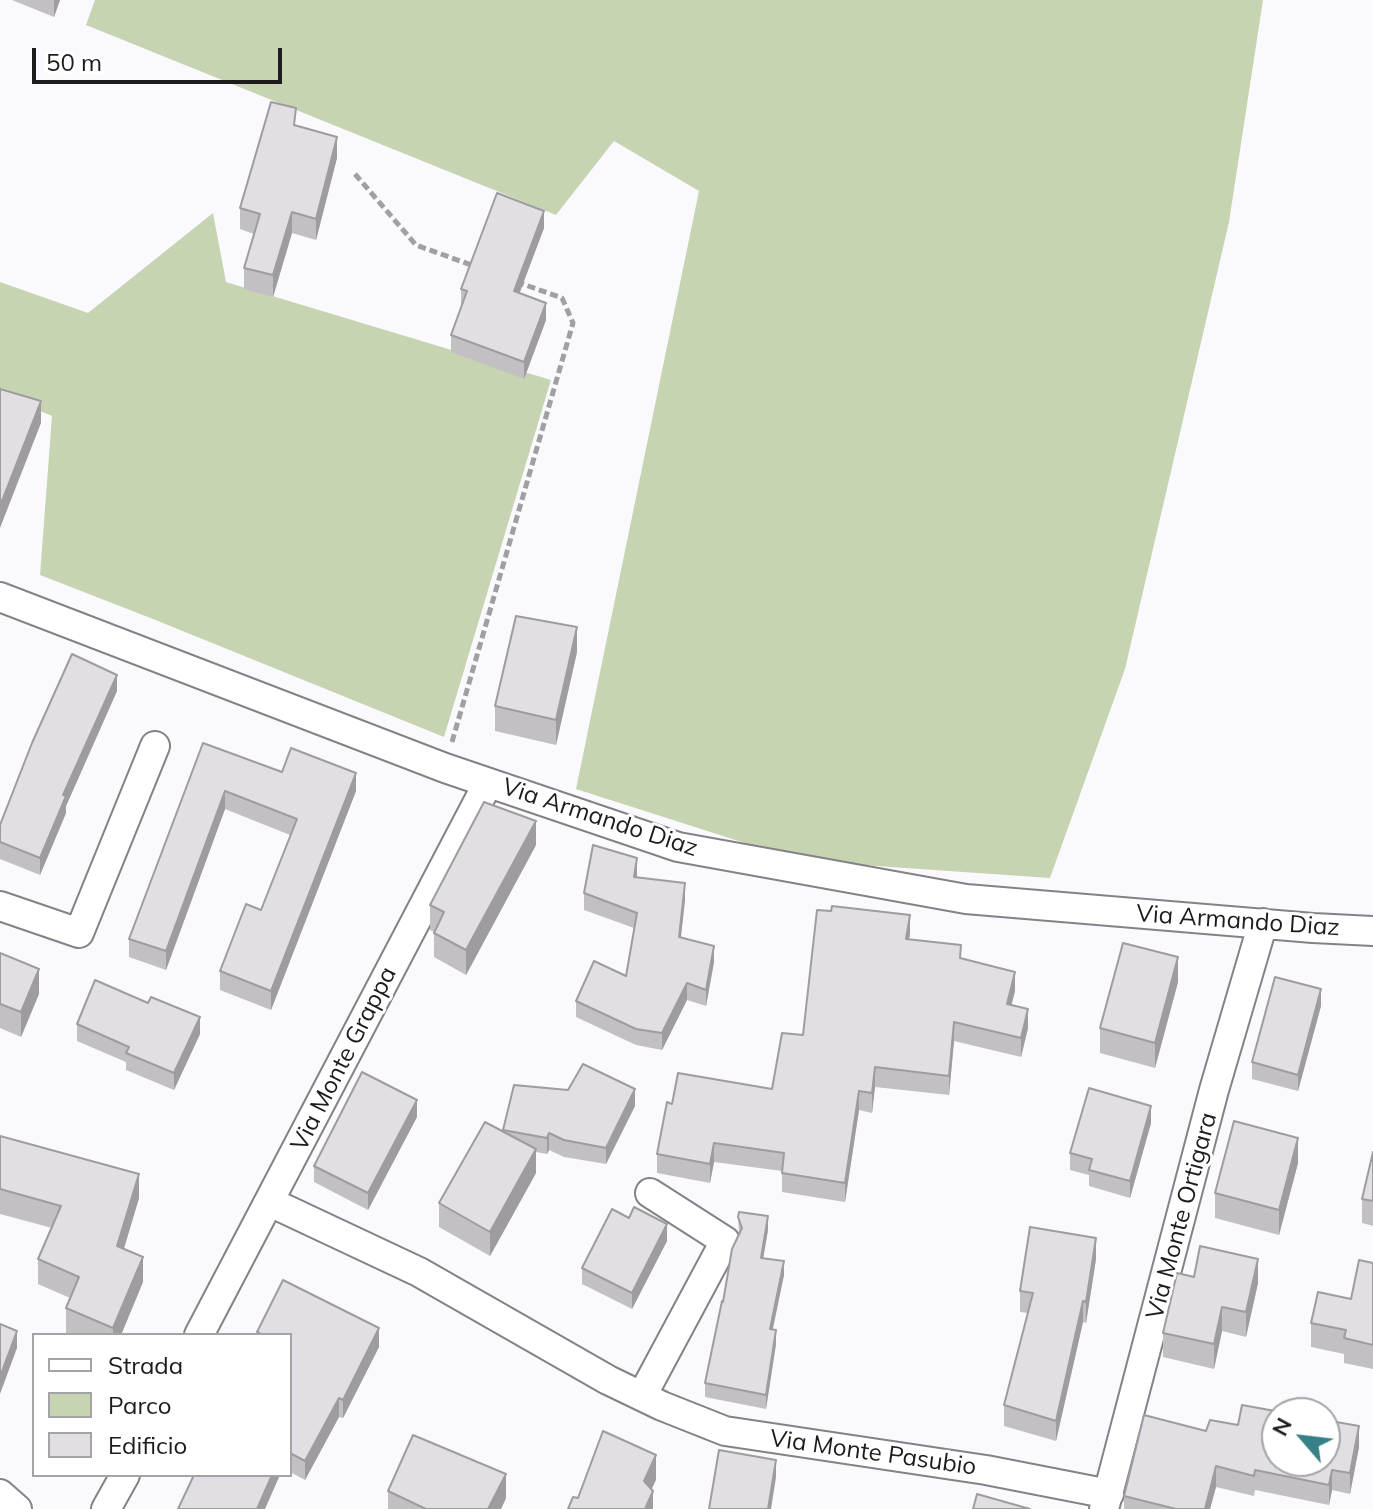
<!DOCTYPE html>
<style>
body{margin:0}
#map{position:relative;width:1373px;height:1509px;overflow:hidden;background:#fafafe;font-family:Mulish,sans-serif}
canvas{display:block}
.legend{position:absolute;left:32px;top:1333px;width:260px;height:144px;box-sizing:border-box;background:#fff;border:2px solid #a4a4a5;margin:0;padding:10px 14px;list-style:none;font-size:24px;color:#1c1c1d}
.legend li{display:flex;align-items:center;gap:16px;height:40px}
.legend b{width:40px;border:2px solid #a4a4a5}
.north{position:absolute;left:1261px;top:1397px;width:80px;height:80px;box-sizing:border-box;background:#fff;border:2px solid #a4a4a5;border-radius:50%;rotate:298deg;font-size:22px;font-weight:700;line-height:32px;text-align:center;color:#1c1c1d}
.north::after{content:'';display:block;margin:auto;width:28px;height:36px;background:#388088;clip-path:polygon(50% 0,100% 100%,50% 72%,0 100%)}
.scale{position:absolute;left:32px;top:48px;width:250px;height:36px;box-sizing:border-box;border:4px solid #1c1c1d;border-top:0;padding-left:10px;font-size:24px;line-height:28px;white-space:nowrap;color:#1c1c1d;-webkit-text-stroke:6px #fff;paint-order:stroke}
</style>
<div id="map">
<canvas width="1373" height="1509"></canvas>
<ul class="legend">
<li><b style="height:10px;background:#fff"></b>Strada</li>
<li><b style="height:22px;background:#c7d4b2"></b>Parco</li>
<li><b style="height:22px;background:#e1dfe3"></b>Edificio</li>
</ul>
<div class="north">N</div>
<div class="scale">50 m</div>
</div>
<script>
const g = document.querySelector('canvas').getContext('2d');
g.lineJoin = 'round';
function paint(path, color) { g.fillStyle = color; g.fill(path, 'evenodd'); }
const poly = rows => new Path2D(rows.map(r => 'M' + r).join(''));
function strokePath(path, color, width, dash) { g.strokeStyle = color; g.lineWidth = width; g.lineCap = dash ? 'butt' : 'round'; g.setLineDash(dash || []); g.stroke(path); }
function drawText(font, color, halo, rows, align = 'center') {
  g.font = font + ' Mulish,sans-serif'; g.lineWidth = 6; g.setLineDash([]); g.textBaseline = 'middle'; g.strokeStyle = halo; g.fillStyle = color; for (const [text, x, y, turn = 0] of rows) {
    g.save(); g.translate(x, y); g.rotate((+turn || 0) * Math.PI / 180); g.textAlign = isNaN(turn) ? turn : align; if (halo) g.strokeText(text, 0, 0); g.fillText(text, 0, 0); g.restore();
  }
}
const green = poly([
 [95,0,1263,0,1229,222,1125,669,1050,878,862,865,751,845,576,789,699,191,614,141,556,215,86,25],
 [213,213,226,282,551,380,444,737,153,619,40,575,52,416,0,394,0,282,88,313]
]);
const path = poly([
 [355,174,416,245,474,266],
 [452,742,573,323,562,298,517,282]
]);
const minor = poly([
 [0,597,445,768,678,847,966,899,1313,928,1373,931],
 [0,906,79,933,155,746],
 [270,1202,419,1272,608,1380,662,1406,725,1431,986,1470,1109,1494],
 [199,1335,488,783],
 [642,1396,725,1241,650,1193],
 [0,1494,17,1509],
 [106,1509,125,1475],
 [1104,1509,1214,1090,1263,923]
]);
const wall = poly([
 [12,0,60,0,54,17],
 [296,125,337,158,316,240,292,233,273,297,244,289,244,268,254,234,240,229,240,208],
 [544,228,519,293,546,320,524,379,451,352,451,335,462,306,461,306,461,289],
 [577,652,556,745,495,731,495,706],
 [117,691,66,806,66,813,40,875,0,859,0,825],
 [203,743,282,772,356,791,271,1010,220,990,220,971,261,910,290,835,225,809,166,970,129,957,129,939],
 [536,845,466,975,434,957,434,932,430,930,430,905],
 [637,875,637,878,685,900,681,937,714,962,706,1006,687,1000,662,1050,636,1045,576,1017,576,1001,626,976,634,928,584,910,584,893],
 [910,934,909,939,961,958,1015,991,1011,1005,1028,1028,1021,1057,954,1041,949,1095,875,1087,872,1113,859,1110,845,1202,782,1192,782,1171,714,1162,710,1183,657,1173,657,1154,672,1104,772,1089,803,1035],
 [0,953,39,994,21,1037,0,1028],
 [1178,982,1155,1068,1100,1053,1100,1028],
 [1321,1006,1298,1091,1252,1079,1252,1062],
 [77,1024,200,1034,174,1090,126,1070,126,1062,77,1041],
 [514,1085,635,1106,606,1164,564,1157,549,1150,547,1154,536,1152,536,1173,490,1256,439,1227,439,1203,503,1131],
 [417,1117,368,1210,314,1182,314,1166],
 [1151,1123,1130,1198,1089,1186,1089,1175,1070,1170,1070,1153],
 [0,1136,139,1198,124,1249,143,1282,121,1335,71,1335,66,1333,66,1308,70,1298,38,1284,38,1259,52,1228,0,1214],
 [1373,1152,1373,1226,1362,1223,1362,1199],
 [1298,1163,1279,1235,1215,1218,1215,1193],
 [738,1217,768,1230,763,1258,784,1275,772,1330,776,1344,766,1409,705,1397,705,1383,739,1234],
 [667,1241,632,1309,582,1284,582,1268],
 [1096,1259,1086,1323,1083,1322,1056,1441,1004,1426,1004,1405,1028,1313,1020,1312,1020,1291],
 [1373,1263,1373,1369,1344,1363,1344,1354,1311,1347,1311,1323,1351,1299],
 [1194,1277,1258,1283,1246,1337,1222,1331,1214,1369,1163,1357,1163,1333],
 [283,1280,379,1328,379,1347,343,1418,339,1417,305,1480,290,1472,290,1335,257,1335,257,1332],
 [1206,1431,1359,1447,1350,1494,1332,1490,1329,1505,1255,1490,1254,1496,1216,1487,1210,1509,1124,1509,1124,1496],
 [388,1491,506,1498,501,1509,388,1509]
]);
const shadedWall = poly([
 [54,0,60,0,54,17],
 [337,137,337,158,316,240,316,219],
 [544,211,544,228,514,308,514,291],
 [292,212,292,233,273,297,273,275],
 [546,303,546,320,524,379,524,362],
 [41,401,41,423,0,528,0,506],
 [577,627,577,652,556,745,556,720],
 [117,675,117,691,66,806,66,813,40,875,40,858,63,795],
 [356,773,356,791,271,1010,271,991],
 [225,791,225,809,166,970,166,951],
 [536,821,536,845,466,975,466,950],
 [637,858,637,875,634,894,634,877],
 [685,883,685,900,679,953,679,937],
 [910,915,910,934,906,958,906,939],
 [714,946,714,962,706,1006,706,990],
 [1178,957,1178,982,1155,1068,1155,1043],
 [39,969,39,994,21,1037,21,1012],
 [1015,972,1015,991,1007,1023,1007,1004],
 [687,983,687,1000,662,1050,662,1033],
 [1321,989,1321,1006,1298,1091,1298,1075],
 [1028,1009,1028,1028,1021,1057,1021,1038],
 [200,1017,200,1034,174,1090,174,1073],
 [954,1022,954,1041,949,1095,949,1076],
 [875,1067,875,1087,872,1113,872,1093],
 [635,1089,635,1106,606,1164,606,1148],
 [859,1091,859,1110,845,1202,845,1183],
 [417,1100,417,1117,368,1210,368,1193],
 [1151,1106,1151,1123,1130,1198,1130,1181],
 [549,1133,549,1150,547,1154,547,1138],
 [1298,1138,1298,1163,1279,1235,1279,1210],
 [714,1143,714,1162,710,1183,710,1164],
 [536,1149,536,1173,490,1256,490,1232],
 [139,1174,139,1198,117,1271,117,1246],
 [768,1216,768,1230,761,1271,761,1258],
 [667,1224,667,1241,632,1309,632,1293],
 [1096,1238,1096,1259,1086,1323,1086,1302],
 [143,1257,143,1282,121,1335,113,1335,113,1328],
 [1258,1259,1258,1283,1246,1337,1246,1312],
 [784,1261,784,1275,770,1343,770,1329],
 [1083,1301,1083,1322,1056,1441,1056,1421],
 [1222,1307,1222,1331,1214,1369,1214,1344],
 [379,1328,379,1347,343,1418,343,1400],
 [776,1330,776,1344,766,1409,766,1395],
 [17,1331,17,1348,0,1394,0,1377],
 [339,1398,339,1417,305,1480,305,1461],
 [1359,1426,1359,1447,1350,1494,1350,1473],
 [656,1455,656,1480,644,1505,644,1481],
 [776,1460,776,1477,771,1509,768,1509],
 [1216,1466,1216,1487,1210,1509,1205,1509],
 [1332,1470,1332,1490,1329,1505,1329,1485],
 [506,1474,506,1498,501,1509,488,1509],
 [272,1475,280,1475,265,1509,257,1509],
 [653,1491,653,1509,645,1509]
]);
const building = poly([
 [271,102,296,108,294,125,337,137,316,219,292,212,273,275,244,268,260,214,240,208,271,102],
 [497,193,544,211,514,291,546,303,524,362,451,335,467,291,461,289,497,193],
 [0,389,41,401,0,506,0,389],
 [516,616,577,627,556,720,495,706,516,616],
 [72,654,117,675,63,795,66,796,40,858,0,842,0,825,32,743,72,654],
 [203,743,282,772,291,748,356,773,271,991,220,971,246,904,261,910,297,819,225,791,166,951,129,939,203,743],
 [484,802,536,821,466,950,434,933,444,912,430,905,484,802],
 [593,845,637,858,634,877,685,883,679,937,714,946,706,990,687,983,662,1033,636,1029,576,1001,594,961,626,976,637,913,584,893,593,845],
 [832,906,910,915,906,939,961,945,960,958,1015,972,1007,1004,1028,1009,1021,1038,954,1022,949,1076,875,1067,872,1093,859,1091,845,1183,782,1173,784,1153,714,1143,710,1164,657,1154,667,1102,672,1104,678,1073,772,1089,782,1033,803,1035,817,910,831,911,832,906],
 [1123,943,1178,957,1155,1043,1100,1028,1123,943],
 [0,953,39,969,21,1012,0,1004,0,953],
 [1275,977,1321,989,1298,1075,1252,1062,1275,977],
 [95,980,148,1003,151,997,200,1017,174,1073,126,1053,129,1047,77,1024,95,980],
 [583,1064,635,1089,606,1148,564,1140,549,1133,547,1138,503,1130,514,1085,568,1090,583,1064],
 [362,1072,417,1100,368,1193,314,1166,362,1072],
 [1089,1088,1151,1106,1130,1181,1089,1170,1092,1159,1070,1153,1089,1088],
 [1234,1121,1298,1138,1279,1210,1215,1193,1234,1121],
 [485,1122,536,1149,490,1232,439,1203,485,1122],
 [0,1136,139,1174,117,1246,143,1257,113,1328,66,1308,79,1277,38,1259,61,1206,0,1189,0,1136],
 [1373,1152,1373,1201,1362,1199,1373,1152],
 [634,1207,667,1224,632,1293,582,1268,612,1209,629,1218,634,1207],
 [739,1212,768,1216,761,1258,784,1261,770,1329,776,1330,766,1395,705,1383,722,1301,723,1302,732,1249,742,1228,738,1217,739,1212],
 [1030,1227,1096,1238,1086,1302,1083,1301,1056,1421,1004,1405,1033,1293,1020,1291,1030,1227],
 [1200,1246,1258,1259,1246,1312,1222,1307,1214,1344,1163,1333,1177,1273,1194,1277,1200,1246],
 [1359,1260,1373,1263,1373,1345,1344,1338,1346,1330,1311,1323,1318,1292,1351,1299,1359,1260],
 [283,1280,379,1328,343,1400,339,1398,305,1461,290,1453,290,1335,263,1335,257,1332,283,1280],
 [0,1324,17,1331,0,1377,0,1324],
 [1242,1405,1286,1413,1277,1413,1277,1461,1325,1461,1325,1420,1359,1426,1350,1473,1332,1470,1329,1485,1255,1470,1254,1476,1216,1466,1205,1509,1176,1509,1124,1496,1144,1415,1206,1431,1210,1420,1238,1425,1242,1405],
 [603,1431,656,1455,644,1481,653,1491,645,1509,568,1509,573,1497,578,1498,603,1431],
 [413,1435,506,1474,488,1509,426,1509,388,1491,413,1435],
 [719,1450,776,1460,768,1509,709,1509,719,1450],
 [194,1475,272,1475,257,1509,178,1509,194,1475],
 [977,1494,1030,1509,973,1509,977,1494]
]);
const streetNames = [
 ["Via Armando Diaz",600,818,18],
 ["Via Armando Diaz",1238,921,4],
 ["Via Monte Grappa",344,1059,-63],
 ["Via Monte Ortigara",1182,1216,-75],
 ["Via Monte Pasubio",873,1453,8]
];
paint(green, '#c7d4b2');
strokePath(minor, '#838387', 32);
strokePath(path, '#a0a0a3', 5, [8, 4]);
strokePath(minor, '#fff', 28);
paint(wall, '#c2c0c3');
paint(shadedWall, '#9e9c9f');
paint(building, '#e1dfe3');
strokePath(building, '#9e9c9f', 2);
drawText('24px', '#1c1c1d', '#fff', streetNames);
</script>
